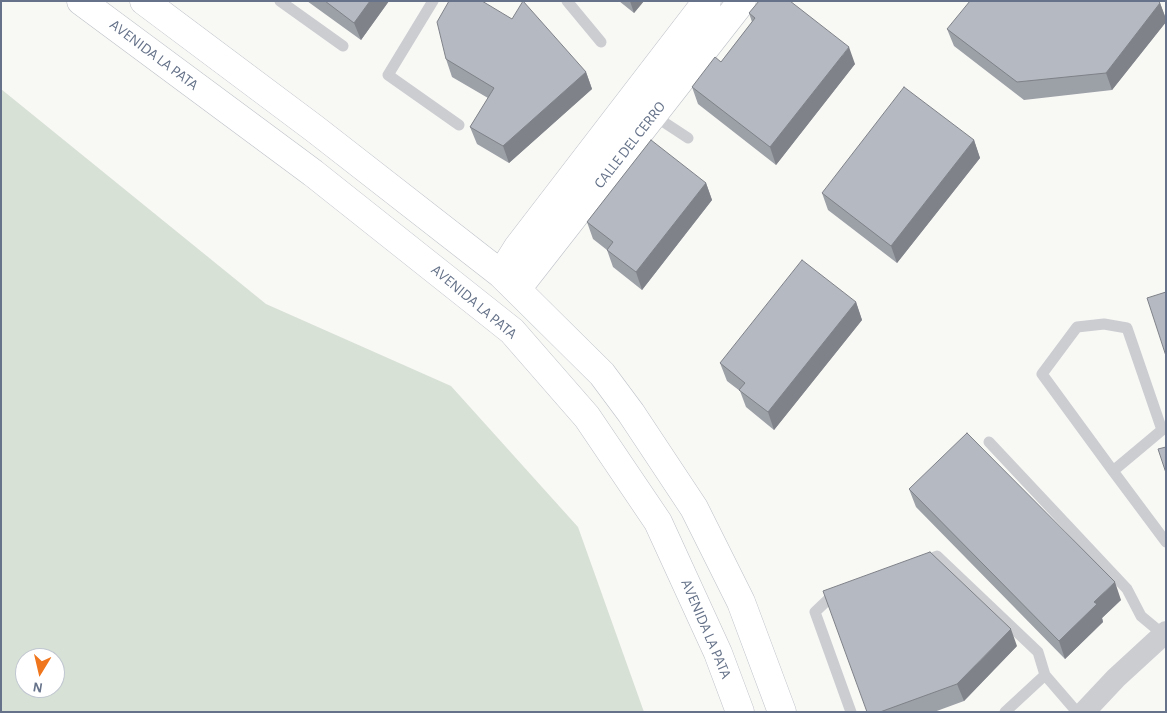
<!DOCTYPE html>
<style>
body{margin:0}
#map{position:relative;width:1167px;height:713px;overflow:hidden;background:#f8f8f5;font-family:"Alegreya Sans",sans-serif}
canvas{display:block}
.frame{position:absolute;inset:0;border:2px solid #657289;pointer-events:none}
.north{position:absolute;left:15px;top:648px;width:50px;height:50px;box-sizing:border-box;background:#fff;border:1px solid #c1c7d0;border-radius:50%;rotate:189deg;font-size:14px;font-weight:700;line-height:20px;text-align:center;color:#657289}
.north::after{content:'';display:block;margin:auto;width:18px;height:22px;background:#f0761d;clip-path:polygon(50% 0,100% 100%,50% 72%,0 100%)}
</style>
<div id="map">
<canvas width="1167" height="713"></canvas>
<div class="frame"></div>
<div class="north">N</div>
</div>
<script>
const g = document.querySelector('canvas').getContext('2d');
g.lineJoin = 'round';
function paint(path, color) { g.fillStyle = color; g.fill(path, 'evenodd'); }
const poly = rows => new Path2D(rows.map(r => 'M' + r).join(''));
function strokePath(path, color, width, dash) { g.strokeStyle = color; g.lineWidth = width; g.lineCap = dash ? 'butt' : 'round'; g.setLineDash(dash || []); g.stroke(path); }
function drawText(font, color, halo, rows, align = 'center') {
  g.font = font + ' "Alegreya Sans",sans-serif'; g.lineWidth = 5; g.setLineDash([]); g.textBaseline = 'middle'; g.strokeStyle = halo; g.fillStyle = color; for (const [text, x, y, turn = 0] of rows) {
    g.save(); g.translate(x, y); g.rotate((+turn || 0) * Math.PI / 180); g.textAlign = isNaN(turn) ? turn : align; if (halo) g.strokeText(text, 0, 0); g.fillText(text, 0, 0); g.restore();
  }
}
const green = poly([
 [1,89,266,304,451,386,578,527,644,712,1,712],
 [25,658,55,658,55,688,25,688]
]);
const service = poly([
 [280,1,343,46],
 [433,1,388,75,459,125],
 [567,1,601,42],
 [653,115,688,138],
 [989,442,1127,589,1141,616,1165,636],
 [1113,471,1042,374,1077,327,1104,324,1127,328,1162,430,1113,471,1166,542],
 [922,562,937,556,1038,652,1045,675,1077,712],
 [839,592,835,593,815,612,851,712],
 [1005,712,1045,675]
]);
const minor = poly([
 [1084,712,1116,678,1166,632]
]);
const secondary = poly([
 [81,1,313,173,512,331,587,417,658,522,718,653,740,712],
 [144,1,315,129,501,274,602,374,631,413,694,508,741,602,782,712],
 [501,274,518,247,707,1],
 [517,289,742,1]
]);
const wall = poly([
 [307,1,389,1,361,40],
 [619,1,644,1,634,13],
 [1160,3,1166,19,1166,22,1112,90,1024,100,954,46,947,29],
 [749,13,855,64,776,165,698,104,692,87,721,62,752,22],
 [446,59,586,72,592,89,509,163,477,144,470,127,488,98,452,77],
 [974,140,980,158,897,263,828,210,822,193],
 [706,183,712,200,642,290,613,267,607,250,593,239,587,222],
 [856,302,862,320,774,430,746,407,740,391,727,381,720,363],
 [909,489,1121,600,1102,618,1103,622,1065,659,916,507],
 [1017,646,964,701,934,712,867,712]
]);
const shadedWall = poly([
 [370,1,389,1,361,40,354,23],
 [630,1,644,1,634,13],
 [1160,3,1166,19,1166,22,1112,90,1106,73],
 [849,47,855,64,776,165,770,147],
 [586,72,592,89,509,163,503,146],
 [974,140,980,158,897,263,891,246],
 [706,183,712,200,642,290,636,272],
 [856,302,862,320,774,430,768,412],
 [1115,582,1121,600,1102,618,1103,622,1065,659,1059,641,1094,602],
 [1011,629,1017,646,964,701,957,684]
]);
const building = poly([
 [325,1,370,1,354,23,325,1],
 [449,1,482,1,512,19,523,1,586,72,503,146,470,127,494,88,446,59,437,22,449,1],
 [759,1,790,1,849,47,770,147,692,87,715,57,721,62,755,18,749,13,759,1],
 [970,1,1158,1,1160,3,1106,73,1017,82,947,29,970,1],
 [904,87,974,140,891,246,822,193,904,87],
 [651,140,706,183,636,272,607,250,613,242,587,222,651,140],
 [802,260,856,302,768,412,739,390,745,383,720,363,802,260],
 [1166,292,1166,356,1147,298,1166,292],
 [967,433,1115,582,1094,602,1097,604,1059,641,909,489,967,433],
 [1166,447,1166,473,1158,449,1166,447],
 [930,552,1011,629,957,684,880,712,867,712,823,591,930,552]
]);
const streetNames = [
 ["AVENIDA LA PATA",154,55,37],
 ["CALLE DEL CERRO",630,145,-52],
 ["AVENIDA LA PATA",474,302,40],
 ["AVENIDA LA PATA",706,629,67]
];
paint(green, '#d8e1d6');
strokePath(secondary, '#bcc0c6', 29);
strokePath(service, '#cbcdd1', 11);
strokePath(minor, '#cbcdd1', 22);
strokePath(secondary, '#fff', 28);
paint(wall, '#9ca0a7');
paint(shadedWall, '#7f8288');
paint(building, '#b5bac2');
strokePath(building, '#7f8288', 1);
drawText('15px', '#657289', '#fff', streetNames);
</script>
